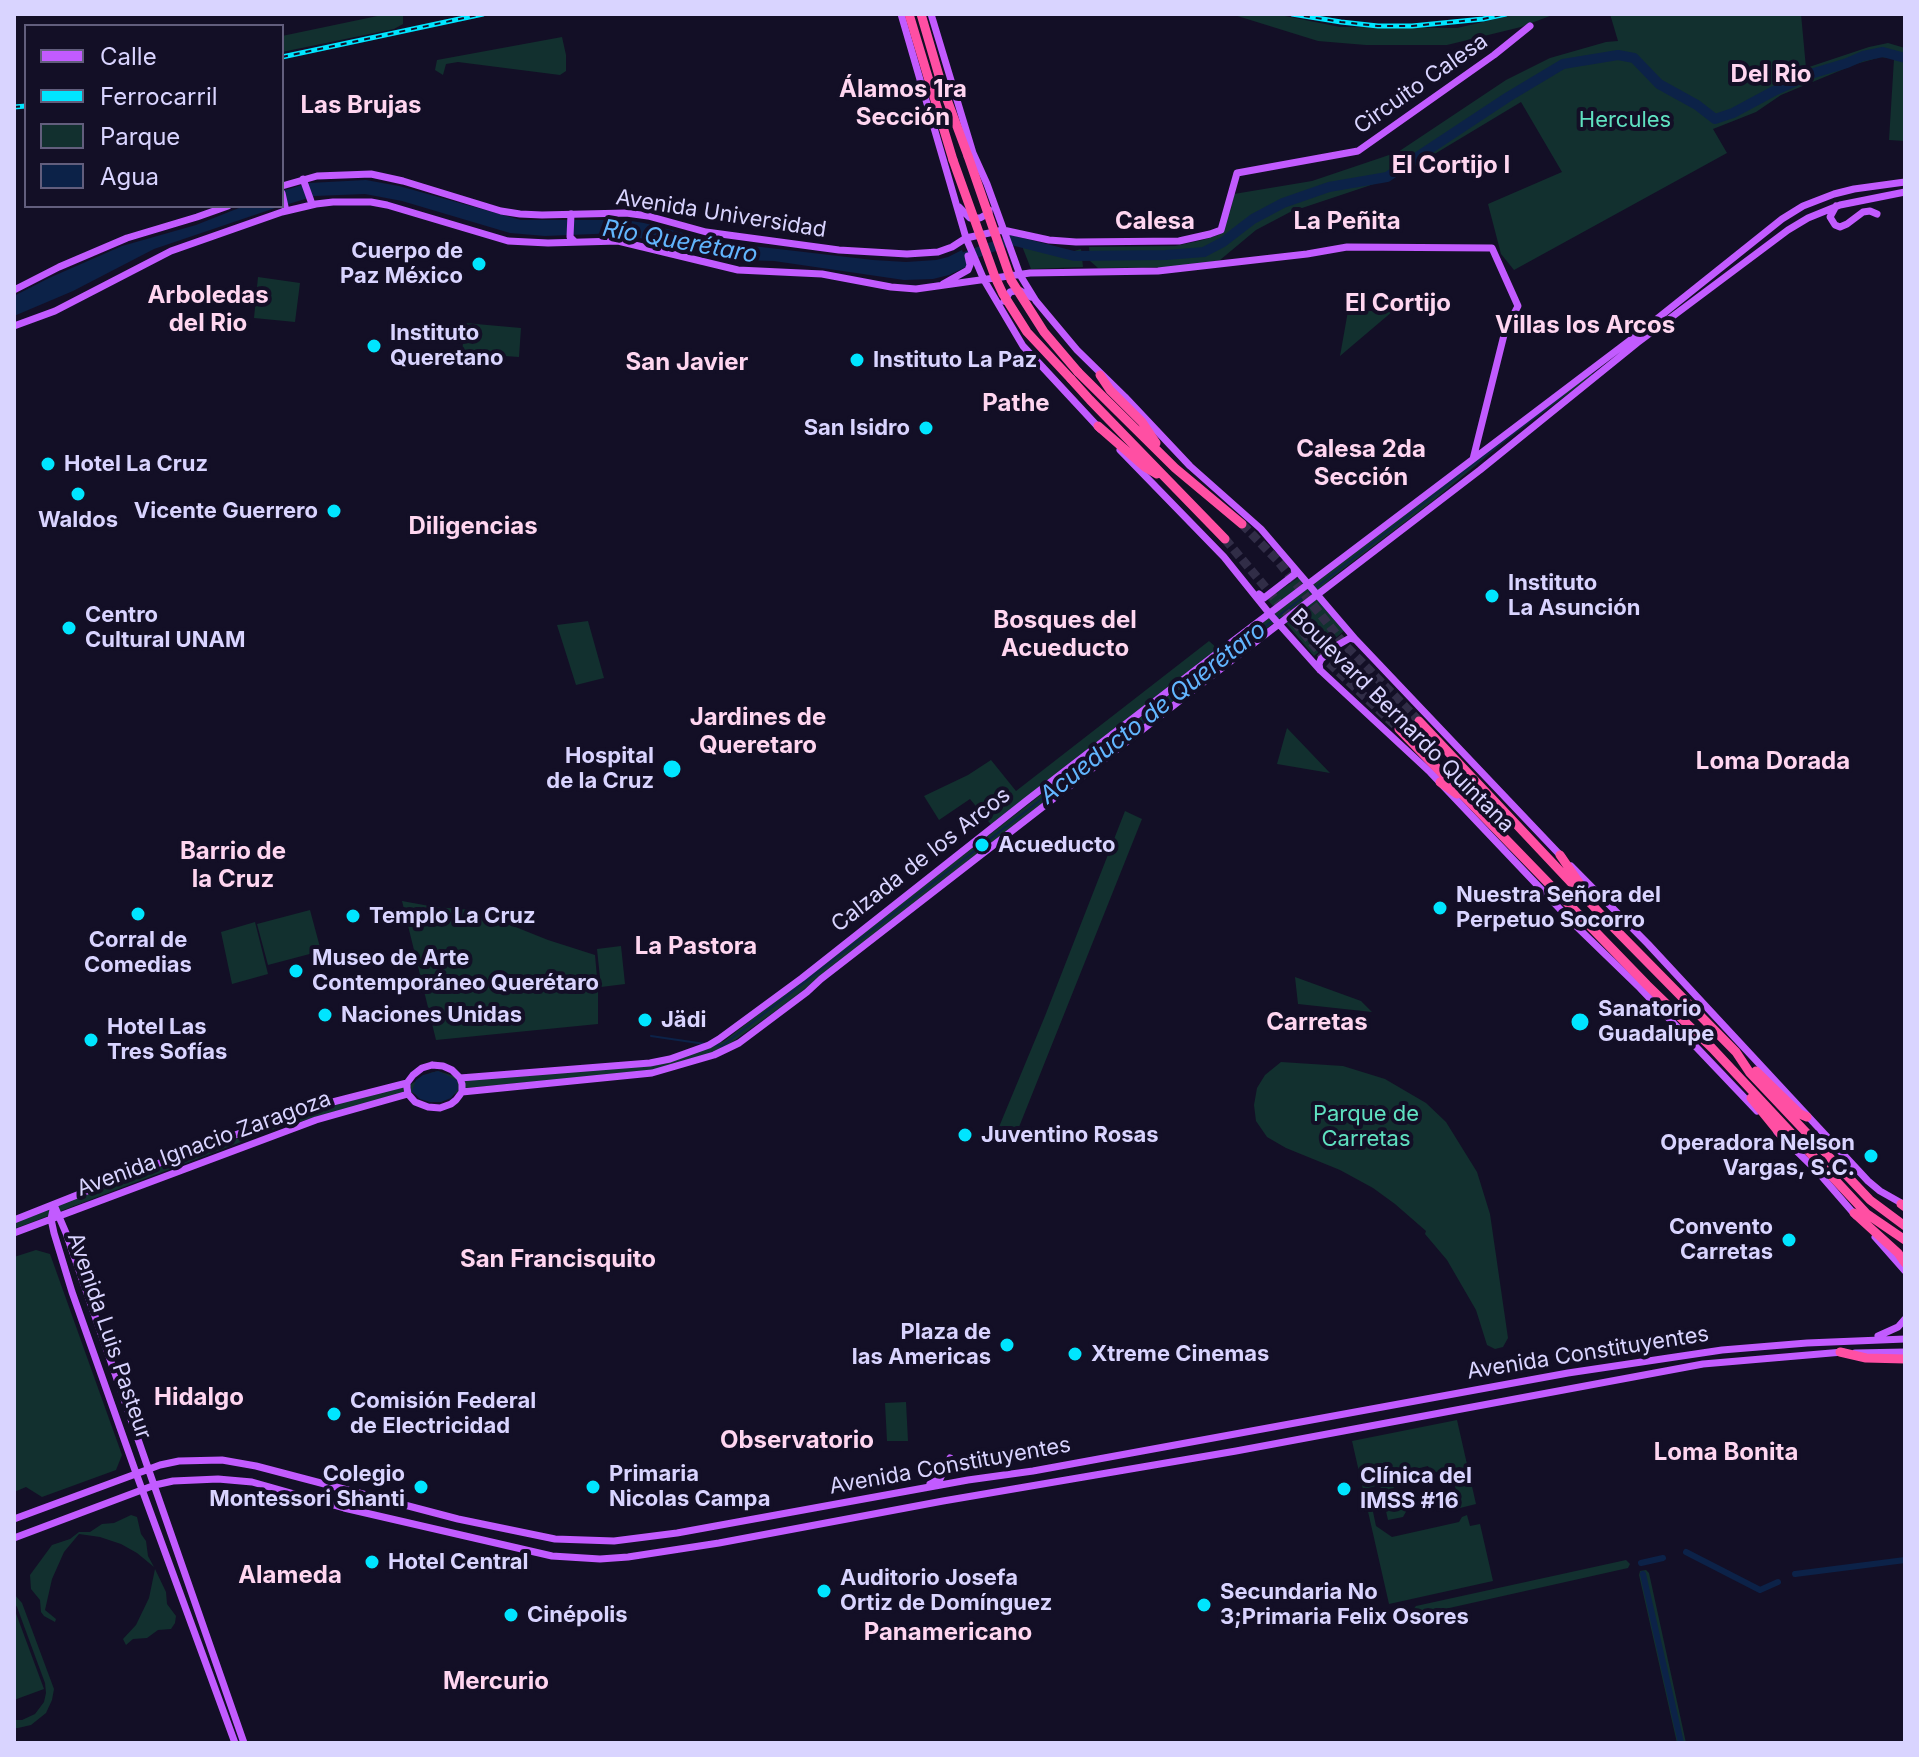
<!DOCTYPE html>
<meta charset="utf-8">
<style>
body{margin:0}
#map{position:relative;width:1919px;height:1757px;overflow:hidden;background:#130f26;font-family:Inter,sans-serif}
canvas{display:block}
.frame{position:absolute;inset:0;border:16px solid #d9d4ff;pointer-events:none}
.legend{position:absolute;left:24px;top:24px;width:260px;height:184px;box-sizing:border-box;background:#130f26;border:2px solid #625e7d;margin:0;padding:10px 14px;list-style:none;font-size:24px;color:#d9d4ff}
.legend li{display:flex;align-items:center;gap:16px;height:40px}
.legend b{width:40px;border:2px solid #625e7d}
</style>
<div id="map">
<canvas width="1919" height="1757"></canvas>
<div class="frame"></div>
<ul class="legend">
<li><b style="height:10px;background:#c25bff"></b>Calle</li>
<li><b style="height:10px;background:#00e5ff"></b>Ferrocarril</li>
<li><b style="height:22px;background:#12302f"></b>Parque</li>
<li><b style="height:22px;background:#0c2248"></b>Agua</li>
</ul>
</div>
<script>
const g = document.querySelector('canvas').getContext('2d');
g.lineJoin = 'round';
function paint(path, color) { g.fillStyle = color; g.fill(path, 'evenodd'); }
const poly = rows => new Path2D(rows.map(r => 'M' + r).join(''));
function strokePath(path, color, width, dash) { g.strokeStyle = color; g.lineWidth = width; g.lineCap = dash ? 'butt' : 'round'; g.setLineDash(dash || []); g.stroke(path); }
function drawText(font, color, halo, rows, align = 'center') {
  g.font = font + ' Inter,sans-serif'; g.lineWidth = 8; g.setLineDash([]); g.textBaseline = 'middle'; g.strokeStyle = halo; g.fillStyle = color; for (const [text, x, y, turn = 0] of rows) {
    g.save(); g.translate(x, y); g.rotate((+turn || 0) * Math.PI / 180); g.textAlign = isNaN(turn) ? turn : align; if (halo) g.strokeText(text, 0, 0); g.fillText(text, 0, 0); g.restore();
  }
}
const green = poly([
 [387,14,403,14,403,24,394,29,282,52,282,36],
 [1231,14,1275,14,1340,27,1457,28,1517,14,1555,14,1521,27,1447,45,1366,45,1318,41],
 [1610,14,1801,14,1806,68,1869,47,1888,43,1905,48,1905,141,1889,140,1894,59,1881,57,1856,64,1781,95,1756,112,1713,129,1727,153,1514,270,1501,254,1488,204,1562,172,1521,102,1398,176,1296,210,1293,207,1294,210,1256,230,1220,260,1200,265,1179,267,1098,268,1090,261,1089,247,1175,246,1203,240,1218,235,1224,225,1231,209,1234,194,1312,181,1398,152,1506,80,1550,58,1606,42,1618,41],
 [562,37,566,55,566,71,560,75,458,62,446,64,443,75,435,70,437,60],
 [1022,246,1061,255,1081,249,1083,267,1031,269],
 [258,277,300,283,295,322,254,318],
 [1348,311,1393,311,1340,356],
 [465,323,521,328,519,357,462,353],
 [1589,372,1593,375,1505,441,1434,500,1333,577,1318,591,1344,631,1314,656,1281,617,788,1002,731,1043,712,1053,648,1072,465,1088,441,1102,430,1102,411,1092,280,1127,14,1229,14,1222,103,1188,326,1106,411,1084,430,1073,438,1071,466,1080,611,1068,708,1048,724,1041,1277,611,1267,599,1301,576,1309,585],
 [588,621,604,678,576,685,557,625],
 [1209,641,1220,651,993,827,970,799,939,820,924,796,968,775,991,760,1016,791],
 [1287,728,1330,773,1277,764],
 [1125,811,1142,819,1015,1137,1009,1145,1001,1144,994,1139,1045,1016],
 [402,901,435,907,473,910,548,940,595,955,598,989,598,1024,436,1040],
 [310,910,321,951,268,965,257,924],
 [255,922,268,974,232,984,221,932],
 [621,946,625,984,601,987,597,949],
 [1295,977,1361,1001,1372,1012,1298,1004],
 [1281,1062,1343,1066,1385,1079,1426,1103,1446,1122,1477,1172,1490,1214,1508,1338,1503,1347,1495,1349,1487,1345,1476,1310,1447,1260,1425,1234,1426,1231,1395,1204,1373,1188,1340,1170,1286,1148,1267,1137,1256,1121,1254,1105,1257,1088,1265,1075],
 [36,1250,50,1254,122,1455,116,1470,42,1497,26,1487,14,1492,14,1257],
 [906,1402,908,1441,887,1441,885,1403],
 [1457,1420,1476,1504,1460,1508,1451,1469,1431,1473,1428,1466,1391,1475,1396,1497,1410,1494,1412,1501,1403,1517,1388,1520,1380,1485,1368,1488,1376,1526,1392,1537,1459,1522,1462,1517,1467,1515,1470,1526,1480,1524,1493,1581,1389,1604,1352,1441],
 [131,1515,137,1517,141,1534,146,1541,148,1556,154,1567,137,1553,121,1544,100,1537,79,1534,64,1552,52,1579,45,1610,56,1619,55,1622,44,1616,41,1612,40,1600,31,1589,30,1575,52,1545,70,1539,79,1532,90,1532,102,1524,114,1523],
 [1626,1560,1630,1564,1628,1568,1418,1615,1414,1614,1412,1611,1416,1606],
 [155,1569,166,1592,167,1604,176,1616,175,1623,171,1629,158,1630,147,1638,133,1639,126,1645,123,1639,136,1625,149,1598],
 [1646,1570,1649,1573,1686,1743,1677,1743,1639,1575,1640,1571],
 [14,1594,22,1603,54,1689,52,1700,46,1713,31,1725,18,1728,14,1728,14,1720,22,1720,35,1714,44,1702,46,1693,45,1683,17,1607,14,1603],
 [14,1608,44,1689,14,1700]
]);
const water = poly([
 [366,180,399,186,521,220,625,220,644,223,718,242,873,260,906,262,936,260,948,257,962,250,968,266,949,275,933,279,904,280,774,261,741,260,710,255,619,233,545,236,510,233,402,201,365,194,315,196,282,206,282,191,309,183],
 [244,206,281,206,154,249,73,291,14,316,14,296,49,278,122,246,196,225],
 [438,1071,457,1080,458,1089,451,1098,441,1102,430,1102,420,1099,412,1091,416,1080,423,1075]
]);
const stream = poly([
 [1315,588,1564,394],
 [1277,617,1310,592],
 [651,1036,705,1044],
 [715,1045,722,1046,1272,621]
]);
const canal = poly([
 [1686,1552,1760,1590,1778,1582],
 [1641,1563,1663,1558],
 [1643,1574,1681,1743],
 [1795,1574,1905,1560]
]);
const river = poly([
 [965,257,1011,240,1074,256,1166,255,1204,252,1223,242,1253,219,1283,203,1329,187,1387,177,1508,97,1563,64,1618,55,1634,58,1659,84,1697,105,1715,119,1733,113,1774,91,1814,73,1847,63,1863,56,1883,52,1905,58]
]);
const highwayTunnel = poly([
 [1242,524,1278,561,1344,644,1419,721],
 [1225,539,1327,661,1399,729]
]);
const major = poly([
 [901,14,966,238,984,280,1023,346,1100,429],
 [931,14,973,153,987,184,1020,275,1036,301,1077,350,1125,397,1190,466,1261,529,1356,640,1562,857],
 [303,179,312,204],
 [282,186,317,176,371,174,403,181,501,211,520,214,542,215,626,213,648,216,706,232,839,250,907,254,938,252,952,247,966,238,1003,230,1049,240,1076,242,1179,241,1210,234,1221,230,1237,173,1358,151,1494,55,1530,26],
 [282,193,286,211],
 [1836,206,1830,217,1835,225,1840,227,1847,224,1863,212,1870,211,1877,214],
 [959,207,970,218,980,218,989,213,989,210],
 [571,214,570,237,575,242],
 [943,284,968,270,970,265,968,256],
 [14,290,59,267,127,238,197,217,228,206],
 [1004,301,1010,292,1019,290,1031,297],
 [14,326,55,311,171,251,282,212,316,204,333,202,371,202,387,205,508,241,548,243,618,241,738,270,822,274,891,287,916,289,1030,273,1158,271,1307,254,1347,247,1492,248,1518,306,1505,331,1473,459],
 [1120,450,1224,557,1269,613,1320,670,1430,772,1577,927,1640,988,1757,1111],
 [1259,594,1264,598,1295,574,1294,568],
 [1320,670,1319,664,1321,659,1336,646,1350,638,1356,640],
 [1571,866,1648,944,1868,1181,1880,1191,1903,1204],
 [432,1065,443,1066,452,1070,460,1078,462,1084,462,1092,456,1100,451,1104,440,1108,428,1107,415,1102,408,1094,407,1088,407,1083,413,1075,422,1068,432,1065],
 [460,1078,650,1063,670,1059,709,1045,719,1039,802,978,1026,801,1229,644,1633,338,1782,219,1803,206,1834,194,1854,189,1905,182],
 [462,1092,652,1073,714,1055,739,1043,807,992,821,979,1249,647,1480,470,1637,343,1788,230,1808,218,1840,205,1905,192],
 [1777,1132,1817,1171,1856,1216],
 [54,1205,66,1233,244,1743],
 [54,1205,51,1219,54,1233,72,1292,136,1473,235,1743],
 [14,1220,130,1174,262,1125,317,1106,407,1083],
 [14,1233,316,1120,408,1094],
 [1875,1237,1905,1271],
 [1878,1336,1898,1327,1905,1319],
 [1855,1353,1905,1352],
 [930,1484,940,1479,950,1458],
 [14,1519,160,1465,179,1461,222,1460,256,1466,458,1519,555,1539,614,1541,677,1533,968,1480,1033,1471,1568,1373,1722,1350,1807,1343,1905,1339],
 [14,1538,155,1485,173,1481,218,1479,252,1482,344,1508,552,1556,600,1559,628,1557,719,1543,943,1501,1236,1451,1703,1364,1843,1352]
]);
const highway = poly([
 [909,14,953,160],
 [921,14,942,86,968,156],
 [1078,372,1175,468,1242,524],
 [1100,375,1110,390,1142,422,1156,443],
 [1071,379,1090,400,1225,539],
 [1098,426,1145,467,1157,474],
 [1419,721,1610,924,1736,1052,1750,1073,1870,1200,1905,1226],
 [1399,729,1647,985,1712,1048,1867,1214,1905,1240],
 [1440,782,1457,794],
 [1560,855,1582,887],
 [1756,1071,1800,1114,1807,1117],
 [1751,1098,1781,1135],
 [1901,1204,1905,1207],
 [1854,1213,1898,1253,1905,1263],
 [1840,1352,1866,1358,1905,1359]
]);
const rail = poly([
 [1292,14,1341,22,1378,26,1412,26,1483,19,1506,14],
 [282,57,483,14],
 [14,107,26,106]
]);
const highwayBridge = poly([
 [968,156,1011,280,1044,332,1078,372],
 [953,160,995,277,1003,294,1027,332,1071,379]
]);
const markers = [
 [479,264,8,"#00e5ff"],
 [374,346,8,"#00e5ff"],
 [857,360,8,"#00e5ff"],
 [926,428,8,"#00e5ff"],
 [48,464,8,"#00e5ff"],
 [78,494,8,"#00e5ff"],
 [334,511,8,"#00e5ff"],
 [1492,596,8,"#00e5ff"],
 [69,628,8,"#00e5ff"],
 [672,769,10,"#00e5ff"],
 [982,845,8,"#00e5ff"],
 [1440,908,8,"#00e5ff"],
 [138,914,8,"#00e5ff"],
 [353,916,8,"#00e5ff"],
 [296,971,8,"#00e5ff"],
 [325,1015,8,"#00e5ff"],
 [645,1020,8,"#00e5ff"],
 [1580,1022,10,"#00e5ff"],
 [91,1040,8,"#00e5ff"],
 [965,1135,8,"#00e5ff"],
 [1871,1156,8,"#00e5ff"],
 [1789,1240,8,"#00e5ff"],
 [1007,1345,8,"#00e5ff"],
 [1075,1354,8,"#00e5ff"],
 [334,1414,8,"#00e5ff"],
 [421,1487,8,"#00e5ff"],
 [593,1487,8,"#00e5ff"],
 [1344,1489,8,"#00e5ff"],
 [372,1562,8,"#00e5ff"],
 [824,1591,8,"#00e5ff"],
 [1204,1605,8,"#00e5ff"],
 [511,1615,8,"#00e5ff"]
];
const streetNames = [
 ["Circuito Calesa",1421,84,-35],
 ["Avenida Universidad",721,214,9],
 ["Boulevard Bernardo Quintana",1402,721,45],
 ["Calzada de los Arcos",921,860,-38],
 ["Avenida Ignacio Zaragoza",204,1144,-20],
 ["Avenida Luis Pasteur",109,1336,71],
 ["Avenida Constituyentes",1588,1353,-9],
 ["Avenida Constituyentes",950,1466,-10]
];
const parkNames = [
 ["Hercules",1625,120],
 ["Parque de",1366,1114],
 ["Carretas",1366,1139]
];
const poiNames = [
 ["Cuerpo de",463,251,"right"],
 ["Paz México",463,276,"right"],
 ["Instituto",390,333],
 ["Queretano",390,358],
 ["Instituto La Paz",873,360],
 ["San Isidro",910,428,"right"],
 ["Hotel La Cruz",64,464],
 ["Vicente Guerrero",318,511,"right"],
 ["Waldos",78,520,"center"],
 ["Instituto",1508,583],
 ["La Asunción",1508,608],
 ["Centro",85,615],
 ["Cultural UNAM",85,640],
 ["Hospital",654,756,"right"],
 ["de la Cruz",654,781,"right"],
 ["Acueducto",998,845],
 ["Nuestra Señora del",1456,895],
 ["Perpetuo Socorro",1456,920],
 ["Templo La Cruz",369,916],
 ["Corral de",138,940,"center"],
 ["Comedias",138,965,"center"],
 ["Museo de Arte",312,958],
 ["Contemporáneo Querétaro",312,983],
 ["Sanatorio",1598,1009],
 ["Guadalupe",1598,1034],
 ["Naciones Unidas",341,1015],
 ["Jädi",661,1020],
 ["Hotel Las",107,1027],
 ["Tres Sofías",107,1052],
 ["Juventino Rosas",981,1135],
 ["Operadora Nelson",1855,1143,"right"],
 ["Vargas, S.C.",1855,1168,"right"],
 ["Convento",1773,1227,"right"],
 ["Carretas",1773,1252,"right"],
 ["Plaza de",991,1332,"right"],
 ["las Americas",991,1357,"right"],
 ["Xtreme Cinemas",1091,1354],
 ["Comisión Federal",350,1401],
 ["de Electricidad",350,1426],
 ["Colegio",405,1474,"right"],
 ["Montessori Shanti",405,1499,"right"],
 ["Primaria",609,1474],
 ["Nicolas Campa",609,1499],
 ["Clínica del",1360,1476],
 ["IMSS #16",1360,1501],
 ["Hotel Central",388,1562],
 ["Auditorio Josefa",840,1578],
 ["Ortiz de Domínguez",840,1603],
 ["Secundaria No",1220,1592],
 ["3;Primaria Felix Osores",1220,1617],
 ["Cinépolis",527,1615]
];
const neighbourhoodNames = [
 ["Del Rio",1771,75],
 ["Álamos 1ra",903,90],
 ["Sección",903,118],
 ["Las Brujas",361,106],
 ["El Cortijo I",1451,166],
 ["Calesa",1155,222],
 ["La Peñita",1347,222],
 ["Arboledas",208,296],
 ["del Rio",208,324],
 ["El Cortijo",1398,304],
 ["Villas los Arcos",1585,326],
 ["San Javier",687,363],
 ["Pathe",1016,404],
 ["Calesa 2da",1361,450],
 ["Sección",1361,478],
 ["Diligencias",473,527],
 ["Bosques del",1065,621],
 ["Acueducto",1065,649],
 ["Jardines de",758,718],
 ["Queretaro",758,746],
 ["Loma Dorada",1773,762],
 ["Barrio de",233,852],
 ["la Cruz",233,880],
 ["La Pastora",696,947],
 ["Carretas",1317,1023],
 ["San Francisquito",558,1260],
 ["Hidalgo",199,1398],
 ["Observatorio",797,1441],
 ["Loma Bonita",1726,1453],
 ["Alameda",290,1576],
 ["Panamericano",948,1633],
 ["Mercurio",496,1682]
];
const waterNames = [
 ["Río Querétaro",680,242,10],
 ["Acueducto de Querétaro",1153,713,-38]
];
paint(green, '#12302f');
paint(water, '#0c2248');
strokePath(stream, '#0c2248', 2);
strokePath(canal, '#0c2248', 6);
strokePath(river, '#0c2248', 10);
strokePath(highwayTunnel, '#312d47', 9, [9, 4.5]);
strokePath(major, '#c25bff', 7);
strokePath(highway, '#ff4fa3', 9);
strokePath(rail, '#00e5ff', 5);
strokePath(rail, '#130f26', 2, [6]);
strokePath(highwayBridge, '#ff4fa3', 9);
for (const [x, y, r, color] of markers) { const dot = new Path2D(); dot.arc(x, y, r, 0, 2 * Math.PI); g.fillStyle = color; g.fill(dot); strokePath(dot, '#130f26', 3); }
drawText('22px', '#d9d4ff', '#130f26', streetNames);
drawText('22px', '#5fe0c0', '#130f26', parkNames);
drawText('bold 22px', '#d9d4ff', '#130f26', poiNames, 'left');
drawText('bold 24px', '#ffd6f0', '#130f26', neighbourhoodNames);
drawText('italic 24px', '#62b6ff', '#130f26', waterNames);
</script>
